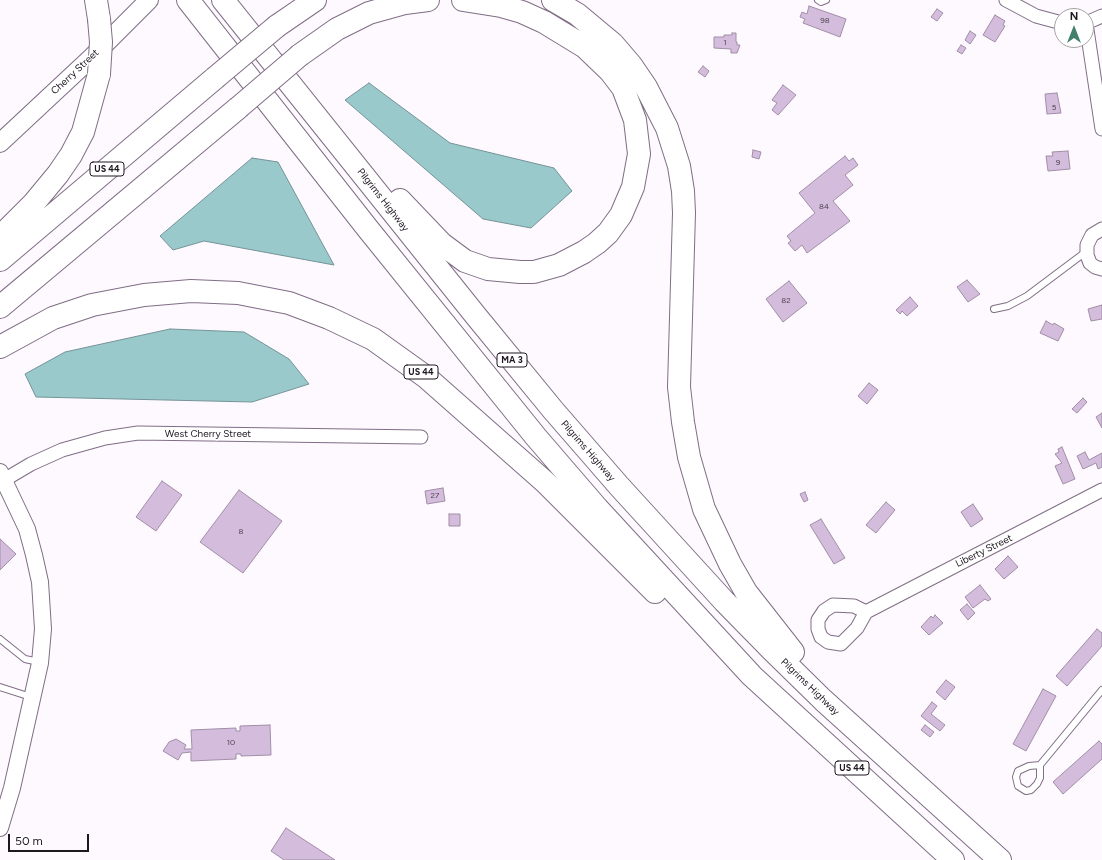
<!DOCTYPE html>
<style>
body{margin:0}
#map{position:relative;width:1102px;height:860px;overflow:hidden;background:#fdf9fe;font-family:Figtree,sans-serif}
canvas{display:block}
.north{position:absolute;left:1054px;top:8px;width:40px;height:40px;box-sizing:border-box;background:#fff;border:1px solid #a5a2a6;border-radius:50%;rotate:0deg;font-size:11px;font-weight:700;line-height:16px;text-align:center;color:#1e1620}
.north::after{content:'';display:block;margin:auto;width:14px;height:18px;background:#41806d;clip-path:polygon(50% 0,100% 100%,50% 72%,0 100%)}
.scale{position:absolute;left:8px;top:834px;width:81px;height:18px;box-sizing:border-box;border:2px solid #1e1620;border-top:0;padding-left:5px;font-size:12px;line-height:14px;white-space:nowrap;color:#1e1620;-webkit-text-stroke:3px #fff;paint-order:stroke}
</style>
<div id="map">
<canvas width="1102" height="860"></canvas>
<div class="north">N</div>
<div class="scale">50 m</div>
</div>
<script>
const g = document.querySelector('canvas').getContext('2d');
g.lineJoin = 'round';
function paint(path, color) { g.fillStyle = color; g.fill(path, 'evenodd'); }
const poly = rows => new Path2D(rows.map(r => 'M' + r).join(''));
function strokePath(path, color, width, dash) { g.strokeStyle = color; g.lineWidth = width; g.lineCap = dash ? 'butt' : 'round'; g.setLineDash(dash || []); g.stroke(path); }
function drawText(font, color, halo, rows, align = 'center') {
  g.font = font + ' Figtree,sans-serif'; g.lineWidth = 3; g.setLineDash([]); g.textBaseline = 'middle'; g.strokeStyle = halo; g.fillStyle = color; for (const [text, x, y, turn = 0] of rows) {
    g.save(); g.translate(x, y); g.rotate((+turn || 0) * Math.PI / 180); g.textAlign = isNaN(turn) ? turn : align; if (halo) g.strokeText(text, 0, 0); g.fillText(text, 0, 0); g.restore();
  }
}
const water = poly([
 [369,83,450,143,554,168,572,191,531,228,483,219,345,100,369,83],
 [252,158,278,162,334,265,204,241,173,250,160,236,252,158],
 [170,329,244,332,289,359,309,384,252,402,36,397,25,374,65,352,170,329]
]);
const building = poly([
 [809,6,846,19,840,37,803,23,805,19,800,17,802,12,807,14,809,6],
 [937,9,943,13,937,21,931,17,937,9],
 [995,15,1005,21,1003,25,1005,26,995,42,983,35,995,15],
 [970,31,976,35,970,44,965,40,970,31],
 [732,33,736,33,736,42,737,42,737,45,740,45,737,53,731,53,731,49,714,48,714,37,724,37,724,35,732,35,732,33],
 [961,45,966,48,962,54,957,51,961,45],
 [703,66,709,71,705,77,698,72,703,66],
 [783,85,796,95,778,115,772,110,777,103,772,100,783,85],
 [1057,93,1061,113,1047,114,1045,94,1057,93],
 [753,150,761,152,759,159,752,157,753,150],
 [1068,151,1070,169,1048,171,1046,156,1053,156,1052,152,1068,151],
 [845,156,849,161,853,158,858,165,845,175,853,185,833,201,850,221,807,253,802,245,795,251,788,243,791,241,787,236,815,213,799,193,845,156],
 [967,280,980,294,968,302,957,287,967,280],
 [789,281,807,303,783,322,766,299,789,281],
 [910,297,918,306,907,316,902,311,900,314,896,310,910,297],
 [1102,305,1102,319,1091,321,1088,309,1102,305],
 [1046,321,1053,325,1054,323,1064,329,1058,341,1040,333,1046,321],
 [869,383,878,390,867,404,858,396,869,383],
 [1083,398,1087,402,1077,413,1072,409,1083,398],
 [1102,413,1102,428,1096,417,1102,413],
 [1062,447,1075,479,1063,484,1055,466,1062,463,1055,454,1059,452,1058,449,1062,447],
 [1085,452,1089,460,1102,453,1102,467,1098,469,1096,463,1083,469,1077,456,1085,452],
 [162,481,182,495,156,531,136,517,162,481],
 [443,488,445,501,427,504,425,491,443,488],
 [239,490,282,521,243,573,200,542,239,490],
 [805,492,808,500,804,502,800,494,805,492],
 [886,502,895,510,876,533,866,525,886,502],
 [973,504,983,519,971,527,961,512,973,504],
 [449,514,460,514,460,526,449,526,449,514],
 [821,519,845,558,834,564,810,525,821,519],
 [0,539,16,554,0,570,0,539],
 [1008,556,1018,567,1004,579,995,569,1008,556],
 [980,585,991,599,988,601,985,599,973,608,965,597,980,585],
 [967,604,975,613,968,620,960,610,967,604],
 [935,615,943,623,929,635,921,627,931,616,933,618,935,615],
 [1097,629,1102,633,1102,646,1067,686,1056,676,1097,629],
 [946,680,955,687,945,700,936,692,946,680],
 [1043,689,1056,696,1026,751,1013,744,1043,689],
 [932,702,937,706,931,714,945,725,940,731,921,716,932,702],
 [270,725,271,755,241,756,241,754,236,754,236,759,191,761,191,752,182,753,178,760,163,751,169,742,176,739,186,745,184,749,192,749,191,730,236,728,236,731,240,731,240,726,270,725],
 [925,725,934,732,930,737,921,730,925,725],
 [1099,741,1102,744,1102,759,1063,794,1053,782,1099,741],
 [286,828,335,860,284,860,271,851,286,828]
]);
const service = poly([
 [818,0,821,2,826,0],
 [994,309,1008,306,1027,296,1087,251],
 [0,639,25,659,39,662],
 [0,687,31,697],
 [1040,765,1029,766,1018,771,1016,777,1018,786,1026,791,1031,790,1037,784,1040,778,1040,765,1102,690]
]);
const minor = poly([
 [1006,0,1036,16,1062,23],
 [1086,23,1102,129],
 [1086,23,1102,16],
 [1102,229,1092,235,1087,245,1087,255,1090,263,1095,267,1102,269],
 [4,480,31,464,62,450,105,438,138,433,421,437],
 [866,612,854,606,833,605,824,611,818,620,818,629,821,637,828,642,841,644,857,628,866,612,1102,490]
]);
const tertiary = poly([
 [0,472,27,529,34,555,40,582,43,629,40,663,12,788,0,828]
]);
const secondary = poly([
 [0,143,91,58,149,0]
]);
const motorway = poly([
 [96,0,99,19],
 [188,0,368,229,536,437,598,509,752,676,953,860],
 [223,0,476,316,553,410,619,486,724,601,772,650,823,700,1000,860],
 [553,0,577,14,613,44,631,65,646,87,667,128,679,166,683,191,684,213,679,387,683,422,689,457,704,509,730,564,746,592,793,652],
 [277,26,315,0],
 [300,55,337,29,369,13,405,3,428,0],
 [400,200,442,244,465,261,488,269,520,272,534,272,559,265,584,252,597,243,608,233,621,215,633,187,639,154,635,120,623,88,610,71,585,47,544,22,522,12,501,6,463,0],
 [0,237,34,203,58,174,71,155,83,132,99,74],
 [0,260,215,78],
 [0,307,238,108],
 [0,347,53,318,92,305,144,295,191,291,238,293,289,303,329,318,373,339,426,377,545,482,655,592]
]);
const motorwayBridge = poly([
 [99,74,101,42,99,19],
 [215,78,277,26],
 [238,108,300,55]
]);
const numberNames = [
 ["98",825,21],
 ["1",725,43],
 ["5",1054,108],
 ["9",1058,163],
 ["84",824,207],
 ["82",786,301],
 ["27",435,496],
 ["8",241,532],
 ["10",231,743]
];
const shields = [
 [107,169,34],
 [512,360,30],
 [421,372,34],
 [852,768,34]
];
const shieldNames = [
 ["US 44",107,169],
 ["MA 3",512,360],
 ["US 44",421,372],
 ["US 44",852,768]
];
const streetNames = [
 ["Cherry Street",75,72,-43],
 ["Pilgrims Highway",383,200,52],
 ["West Cherry Street",208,434],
 ["Pilgrims Highway",588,451,49],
 ["Liberty Street",984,551,-26],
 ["Pilgrims Highway",810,687,44]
];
paint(water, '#99c9cb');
strokePath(water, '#749398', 1);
paint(building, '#d4bddc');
strokePath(building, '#a18da7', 1);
strokePath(service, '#806d86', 8);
strokePath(minor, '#806d86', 15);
strokePath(tertiary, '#806d86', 18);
strokePath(secondary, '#806d86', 20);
strokePath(motorway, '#806d86', 24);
strokePath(service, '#fff', 6);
strokePath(minor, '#fff', 13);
strokePath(tertiary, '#fff', 16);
strokePath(secondary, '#fff', 18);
strokePath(motorway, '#fff', 22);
strokePath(motorwayBridge, '#806d86', 24, []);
strokePath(motorwayBridge, '#fff', 22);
drawText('8px', '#4c404f', null, numberNames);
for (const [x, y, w] of shields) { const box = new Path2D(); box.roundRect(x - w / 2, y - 7, w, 14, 3); g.fillStyle = '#fff'; g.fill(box); strokePath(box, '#1e1620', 1); }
drawText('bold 9px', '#1e1620', null, shieldNames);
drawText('10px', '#1e1620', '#fff', streetNames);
</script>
